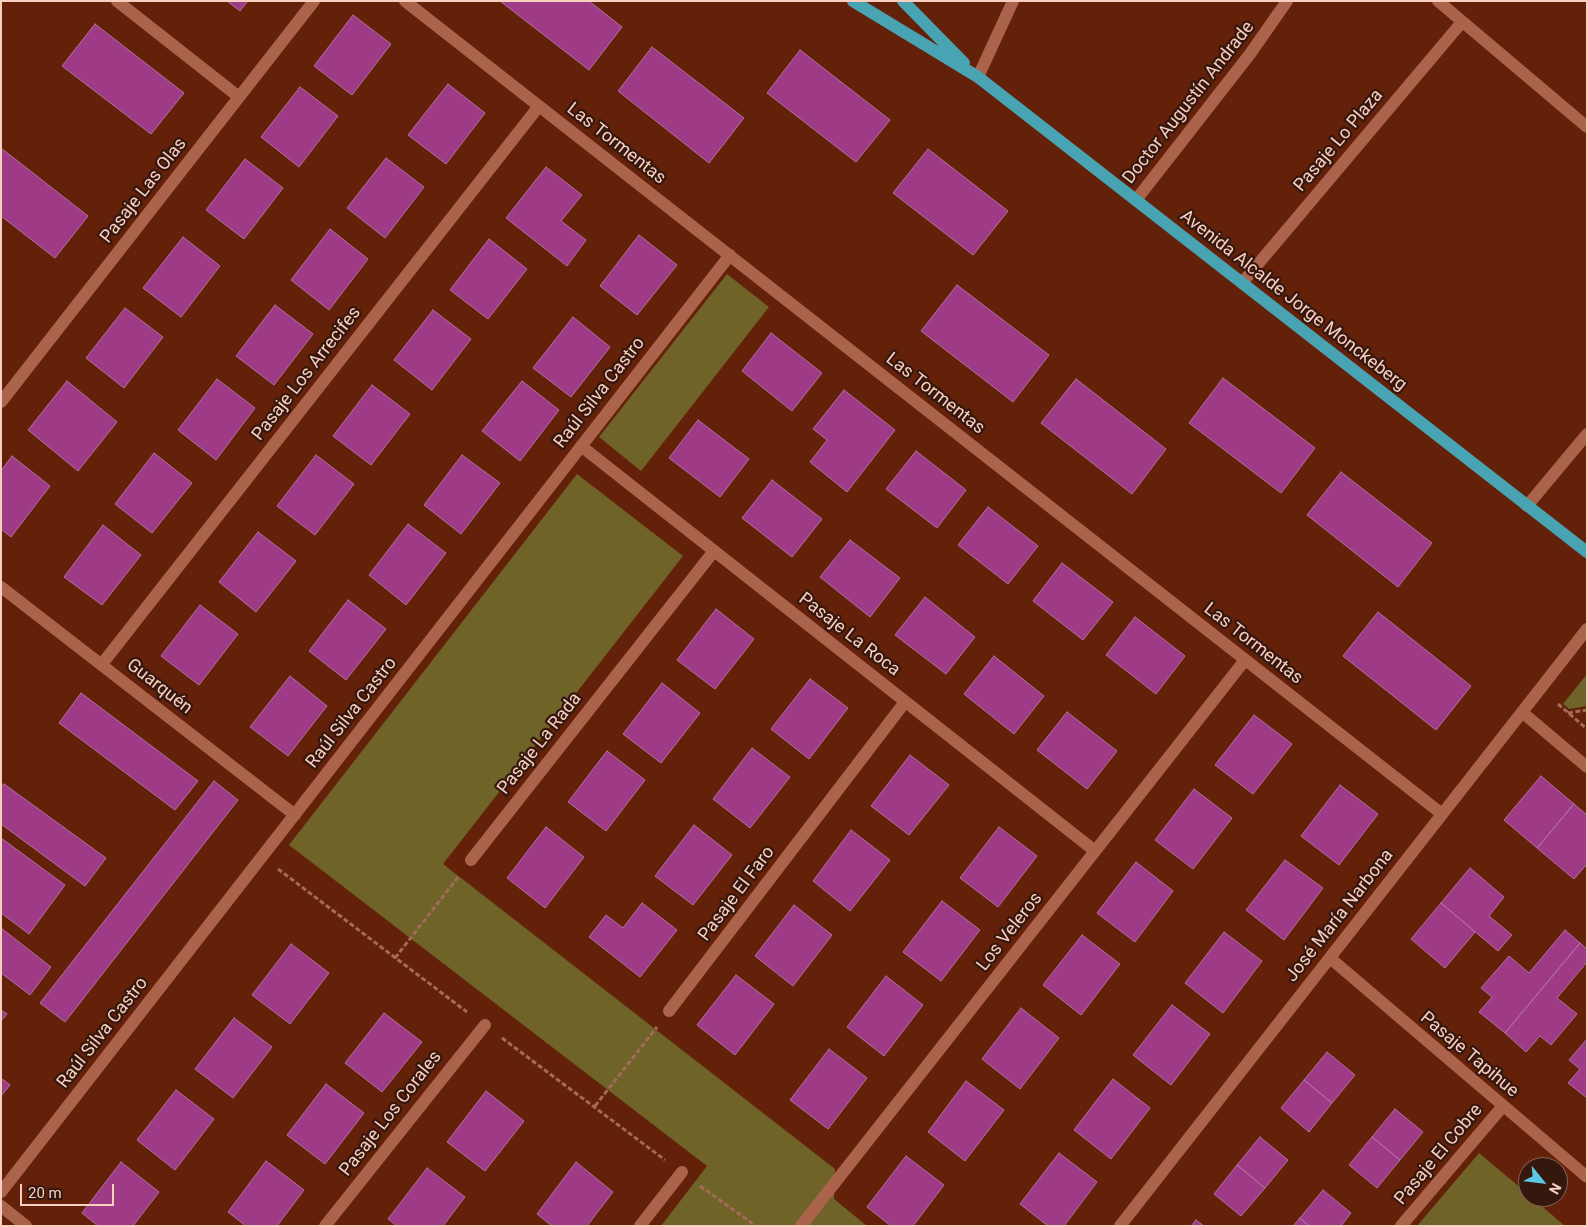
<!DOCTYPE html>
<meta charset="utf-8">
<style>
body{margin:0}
#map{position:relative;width:1588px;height:1227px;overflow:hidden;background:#64210a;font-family:Roboto,sans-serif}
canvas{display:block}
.frame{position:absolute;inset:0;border:2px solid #f8cfc1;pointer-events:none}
.north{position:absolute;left:1518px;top:1157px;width:50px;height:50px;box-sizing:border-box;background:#35170e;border:1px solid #836156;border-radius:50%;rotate:119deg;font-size:14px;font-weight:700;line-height:20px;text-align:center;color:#f8cfc1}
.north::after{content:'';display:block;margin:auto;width:18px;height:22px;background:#5ac8e5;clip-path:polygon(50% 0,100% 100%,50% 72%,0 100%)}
.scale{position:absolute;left:20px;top:1184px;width:94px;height:22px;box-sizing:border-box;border:2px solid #f8cfc1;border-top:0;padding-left:6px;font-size:15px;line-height:18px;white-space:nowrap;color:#f8cfc1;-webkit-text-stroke:4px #35170e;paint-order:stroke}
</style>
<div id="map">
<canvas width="1588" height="1227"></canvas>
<div class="frame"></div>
<div class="north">N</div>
<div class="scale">20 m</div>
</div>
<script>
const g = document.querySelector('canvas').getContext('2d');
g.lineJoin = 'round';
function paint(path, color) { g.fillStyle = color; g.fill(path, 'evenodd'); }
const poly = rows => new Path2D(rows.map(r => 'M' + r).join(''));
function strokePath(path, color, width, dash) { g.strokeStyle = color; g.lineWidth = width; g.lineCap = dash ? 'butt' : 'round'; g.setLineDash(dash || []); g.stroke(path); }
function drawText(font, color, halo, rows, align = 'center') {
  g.font = font + ' Roboto,sans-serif'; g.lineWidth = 4.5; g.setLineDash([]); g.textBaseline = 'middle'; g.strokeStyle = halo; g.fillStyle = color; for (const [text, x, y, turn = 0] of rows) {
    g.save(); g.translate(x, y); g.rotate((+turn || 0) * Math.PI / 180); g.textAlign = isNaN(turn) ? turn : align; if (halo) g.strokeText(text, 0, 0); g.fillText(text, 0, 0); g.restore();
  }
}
const green = poly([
 [727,274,769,307,641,471,599,437],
 [577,474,683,556,443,864,835,1169,834,1199,867,1226,661,1226,707,1166,289,845],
 [1587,674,1587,706,1569,709,1563,704],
 [1479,1153,1528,1194,1528,1197,1531,1197,1565,1226,1417,1226]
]);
const building = poly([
 [227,1,248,1,240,11,227,1],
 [500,1,589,1,622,27,589,70,500,1],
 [353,15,391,44,352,95,314,66,353,15],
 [95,24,184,93,151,134,62,66,95,24],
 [652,47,744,118,709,163,618,91,652,47],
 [800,50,890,120,856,162,767,93,800,50],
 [448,84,485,113,446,164,408,135,448,84],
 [300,87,338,116,299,167,261,137,300,87],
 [1,148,88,216,55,258,1,216,1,148],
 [928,149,1008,211,973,255,893,193,928,149],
 [386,158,424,187,385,238,347,208,386,158],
 [245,159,283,188,244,239,206,210,245,159],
 [546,167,582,195,561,221,586,240,567,266,506,218,546,167],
 [330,229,368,259,329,310,291,280,330,229],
 [639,235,677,265,637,315,600,286,639,235],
 [183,237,220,266,181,317,143,288,183,237],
 [489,239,527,269,488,319,450,290,489,239],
 [957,285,1049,355,1013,402,921,331,957,285],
 [275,305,313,334,274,385,236,356,275,305],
 [125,308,163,337,124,388,86,358,125,308],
 [433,310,471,339,432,390,394,360,433,310],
 [573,317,610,347,571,397,533,368,573,317],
 [771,333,822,373,792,411,742,371,771,333],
 [1223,378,1315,448,1281,493,1189,423,1223,378],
 [217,379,255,408,216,460,178,430,217,379],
 [1076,379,1166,449,1132,494,1041,423,1076,379],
 [67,381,117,422,78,471,28,430,67,381],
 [522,381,559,410,520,461,482,431,522,381],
 [372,385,410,414,371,465,333,436,372,385],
 [844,390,895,430,847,492,810,462,827,440,813,429,844,390],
 [698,420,749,459,720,497,669,458,698,420],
 [916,451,966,490,937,528,886,489,916,451],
 [154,453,192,483,152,533,115,504,154,453],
 [316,455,354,484,315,535,277,506,316,455],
 [462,455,500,483,461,534,424,505,462,455],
 [12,456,50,486,11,537,1,529,1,471,12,456],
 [1341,472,1432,543,1398,587,1307,515,1341,472],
 [772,480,822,519,792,557,742,518,772,480],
 [988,507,1038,546,1008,584,958,545,988,507],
 [408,524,446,553,406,605,369,575,408,524],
 [103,525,141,555,102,605,64,577,103,525],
 [258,532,296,561,256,612,219,582,258,532],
 [850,540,900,578,870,617,820,577,850,540],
 [1062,563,1113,602,1083,640,1033,601,1062,563],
 [925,597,975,637,946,674,895,635,925,597],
 [348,600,386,629,346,680,309,651,348,600],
 [200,605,238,634,199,685,161,656,200,605],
 [716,609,754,639,715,689,677,660,716,609],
 [1378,612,1471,686,1436,730,1343,656,1378,612],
 [1135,617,1185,656,1156,694,1106,655,1135,617],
 [994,656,1044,696,1014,734,964,694,994,656],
 [290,676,327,706,288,756,250,727,290,676],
 [810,679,848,708,809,759,771,729,810,679],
 [662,683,700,713,661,763,623,734,662,683],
 [81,693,198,781,175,810,59,723,81,693],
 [1067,712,1117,751,1087,789,1037,750,1067,712],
 [1254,715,1292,744,1253,794,1215,765,1254,715],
 [752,748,790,777,750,828,713,799,752,748],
 [607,751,645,780,606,831,568,802,607,751],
 [910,755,949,785,909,835,871,806,910,755],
 [1541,776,1574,804,1537,848,1504,820,1541,776],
 [214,781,238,800,65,1022,40,1003,214,781],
 [4,784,106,858,85,886,1,824,1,787,4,784],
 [1340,785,1378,814,1339,865,1301,836,1340,785],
 [1194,789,1232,818,1193,869,1155,840,1194,789],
 [1574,804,1587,815,1587,864,1574,879,1537,848,1574,804],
 [694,825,732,855,693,905,655,876,694,825],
 [546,827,584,857,545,908,507,878,546,827],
 [999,827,1037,856,998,907,960,878,999,827],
 [851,830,890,860,850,911,813,881,851,830],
 [1,838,65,885,29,934,1,913,1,838],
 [1285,860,1323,888,1284,940,1246,910,1285,860],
 [1136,862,1173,891,1135,942,1097,913,1136,862],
 [1470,868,1504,897,1489,916,1512,935,1498,951,1441,903,1470,868],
 [942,901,980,930,941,981,903,952,942,901],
 [642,903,677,930,640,977,589,937,606,915,623,928,642,903],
 [1441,903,1475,932,1445,968,1411,939,1441,903],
 [794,905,832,935,793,986,755,956,794,905],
 [1,928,51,967,30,995,1,973,1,928],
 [1565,930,1580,943,1505,1033,1479,1012,1492,997,1481,988,1509,956,1529,973,1565,930],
 [1224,932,1262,961,1223,1013,1185,983,1224,932],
 [1082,935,1120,964,1081,1015,1043,985,1082,935],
 [1580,943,1587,949,1587,962,1557,998,1577,1014,1551,1045,1540,1036,1526,1052,1505,1033,1580,943],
 [291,944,329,973,290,1024,252,995,291,944],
 [736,975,774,1004,735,1055,697,1025,736,975],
 [886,976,923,1005,884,1056,847,1027,886,976],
 [1172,1005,1210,1034,1171,1085,1133,1055,1172,1005],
 [1021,1008,1059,1038,1020,1089,982,1059,1021,1008],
 [1,1010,7,1014,1,1021,1,1010],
 [384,1013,422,1042,382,1092,345,1063,384,1013],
 [234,1018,272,1047,233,1098,195,1069,234,1018],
 [1587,1039,1587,1098,1568,1083,1580,1069,1569,1060,1587,1039],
 [829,1049,867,1078,828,1129,790,1100,829,1049],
 [1327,1052,1355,1075,1332,1103,1304,1080,1327,1052],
 [1,1078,10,1085,1,1096,1,1078],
 [1113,1079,1150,1108,1111,1159,1074,1130,1113,1079],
 [1304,1080,1332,1103,1309,1132,1281,1108,1304,1080],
 [966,1081,1004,1110,965,1161,928,1132,966,1081],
 [326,1084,364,1113,325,1164,287,1135,326,1084],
 [176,1090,214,1119,175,1170,137,1140,176,1090],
 [486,1091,524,1121,485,1171,447,1142,486,1091],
 [1395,1109,1423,1132,1400,1160,1372,1137,1395,1109],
 [1260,1137,1288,1160,1265,1188,1237,1165,1260,1137],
 [1372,1137,1400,1160,1377,1188,1349,1165,1372,1137],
 [1059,1153,1097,1182,1064,1226,1048,1226,1020,1204,1059,1153],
 [906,1156,944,1185,913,1226,891,1226,867,1207,906,1156],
 [266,1161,304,1190,277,1226,246,1226,228,1212,266,1161],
 [121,1162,159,1192,133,1226,98,1226,82,1213,121,1162],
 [576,1162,613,1192,587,1226,552,1226,537,1214,576,1162],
 [1237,1165,1265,1188,1241,1216,1214,1194,1237,1165],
 [427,1168,465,1197,443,1226,397,1226,388,1219,427,1168],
 [1323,1190,1351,1213,1341,1226,1309,1226,1300,1218,1323,1190],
 [1300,1218,1309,1226,1293,1226,1300,1218],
 [1196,1220,1204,1226,1191,1226,1196,1220]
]);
const path = poly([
 [1558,704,1587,729],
 [1568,713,1587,710],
 [278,869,467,1012],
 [395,958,459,876],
 [502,1038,665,1160],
 [595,1106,657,1027],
 [700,1186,756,1226]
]);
const minor = poly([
 [117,1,239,97],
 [405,1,1442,814],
 [1438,1,1587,127],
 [978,77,1013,1],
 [1136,200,1250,54,1287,1],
 [1242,283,1462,22],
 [1,402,314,1],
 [581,446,1095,851],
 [1527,506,1587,434],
 [1,587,295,815],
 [102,664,539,106],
 [1522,712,1587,767],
 [471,860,714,551],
 [1330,958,1587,1177],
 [669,1011,905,702],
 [1,1192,730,255],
 [1,1206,26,1226],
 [325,1226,485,1025],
 [640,1226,682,1172],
 [801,1226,1245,660],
 [1120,1226,1587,629],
 [1401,1226,1503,1106]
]);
const major = poly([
 [853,1,978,77,1587,552],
 [903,1,964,63]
]);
const streetNames = [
 ["Doctor Augustín Andrade",1189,103,-52],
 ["Pasaje Lo Plaza",1339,141,-50],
 ["Las Tormentas",616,144,38],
 ["Pasaje Las Olas",144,191,-52],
 ["Avenida Alcalde Jorge Monckeberg",1293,301,38],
 ["Pasaje Los Arrecifes",307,374,-52],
 ["Raúl Silva Castro",600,393,-52],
 ["Las Tormentas",935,394,38],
 ["Pasaje La Roca",849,635,38],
 ["Las Tormentas",1253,644,38],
 ["Guarquén",159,687,38],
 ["Raúl Silva Castro",352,713,-52],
 ["Pasaje La Rada",540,744,-52],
 ["Pasaje El Faro",737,894,-53],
 ["José María Narbona",1340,916,-52],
 ["Los Veleros",1010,932,-52],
 ["Raúl Silva Castro",103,1033,-52],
 ["Pasaje Tapihue",1469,1055,40],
 ["Pasaje Los Corales",391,1114,-52],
 ["Pasaje El Cobre",1439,1155,-50]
];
paint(green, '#6f6327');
paint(building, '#9f3a87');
strokePath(building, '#b2719f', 1);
strokePath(path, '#a36b58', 3, [5, 2.5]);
strokePath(minor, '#ac634b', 12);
strokePath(major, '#48a4b2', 12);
drawText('18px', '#f8cfc1', '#35170e', streetNames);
</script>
